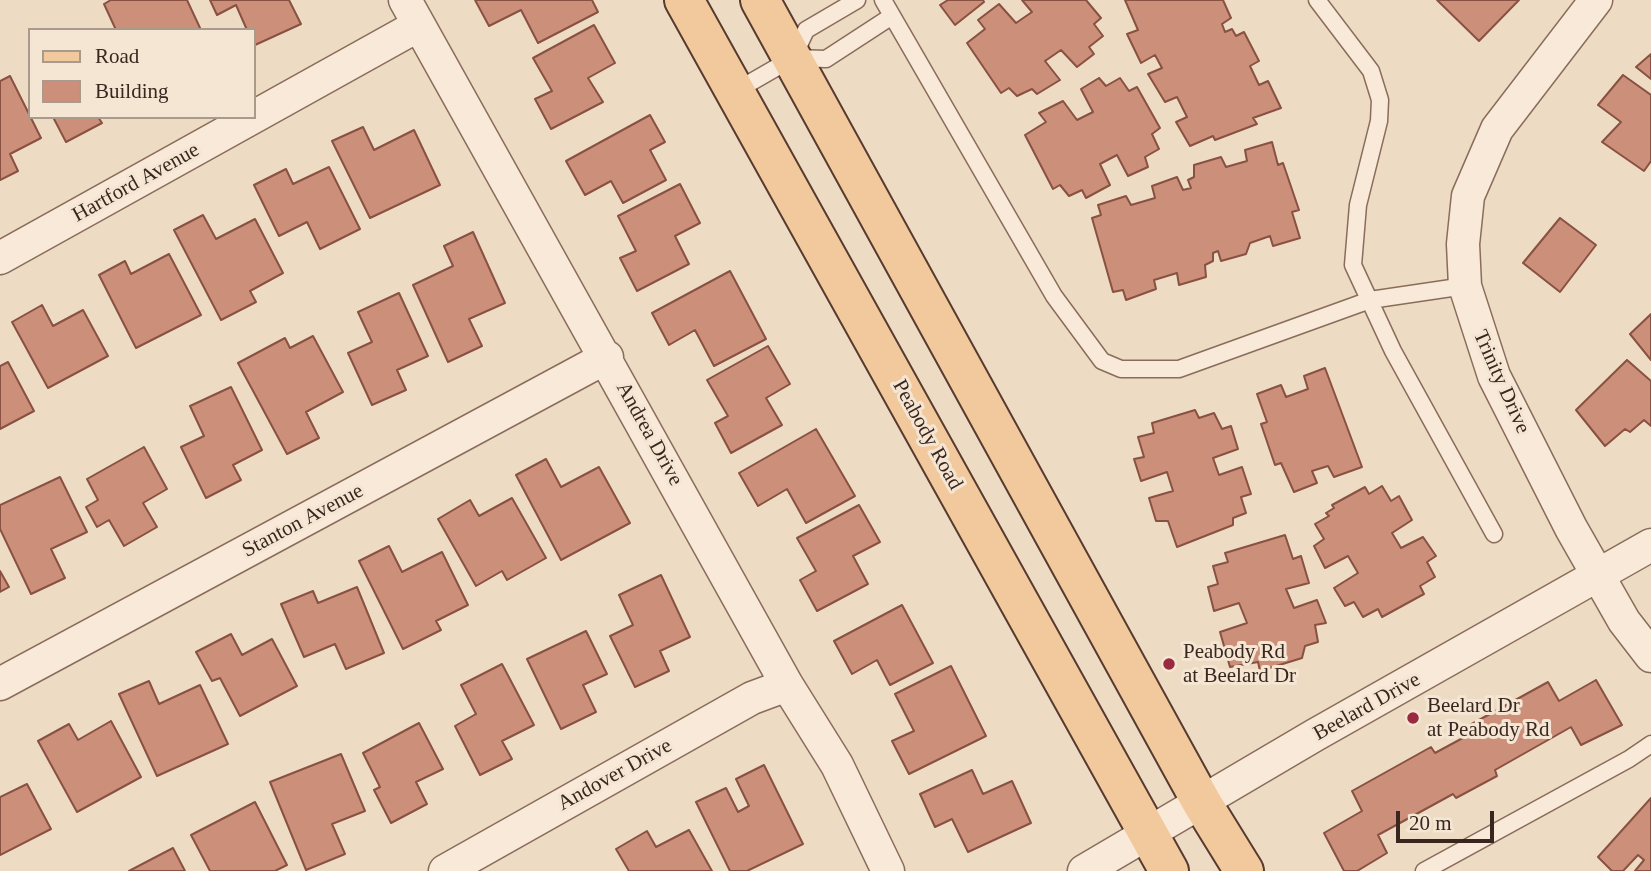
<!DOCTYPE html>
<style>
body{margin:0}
#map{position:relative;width:1651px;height:871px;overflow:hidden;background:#eedbc4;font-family:"Times New Roman",serif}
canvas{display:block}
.legend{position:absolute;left:28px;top:28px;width:228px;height:91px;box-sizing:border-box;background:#f5e6d4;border:2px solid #aa9a8c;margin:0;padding:9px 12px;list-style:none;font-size:21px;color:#39271f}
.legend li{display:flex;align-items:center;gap:14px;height:35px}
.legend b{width:35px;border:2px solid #aa9a8c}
.scale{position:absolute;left:1396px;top:811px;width:98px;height:32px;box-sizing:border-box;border:4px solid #39271f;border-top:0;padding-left:9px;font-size:21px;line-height:24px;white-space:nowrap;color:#39271f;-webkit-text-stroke:5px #f5e6d4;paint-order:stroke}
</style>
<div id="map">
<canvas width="1651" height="871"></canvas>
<ul class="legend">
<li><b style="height:9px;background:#f1c99d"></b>Road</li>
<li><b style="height:19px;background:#cc8f7a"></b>Building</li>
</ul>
<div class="scale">20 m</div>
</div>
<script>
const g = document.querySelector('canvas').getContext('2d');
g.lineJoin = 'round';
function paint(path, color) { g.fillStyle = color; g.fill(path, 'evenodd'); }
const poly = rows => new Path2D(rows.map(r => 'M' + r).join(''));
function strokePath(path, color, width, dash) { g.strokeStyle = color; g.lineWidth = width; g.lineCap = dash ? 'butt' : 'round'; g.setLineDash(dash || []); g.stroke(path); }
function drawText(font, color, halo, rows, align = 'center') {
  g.font = font + ' "Times New Roman",serif'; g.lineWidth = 6; g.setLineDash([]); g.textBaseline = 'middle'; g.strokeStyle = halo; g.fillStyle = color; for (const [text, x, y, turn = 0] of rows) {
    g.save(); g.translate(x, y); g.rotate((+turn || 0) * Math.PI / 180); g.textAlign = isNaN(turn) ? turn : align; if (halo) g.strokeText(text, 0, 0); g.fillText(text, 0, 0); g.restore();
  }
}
const building = poly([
 [111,0,187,0,201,30,116,30,104,4,111,0],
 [210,0,289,0,301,24,255,45,254,30,247,30,236,5,217,15,210,0],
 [475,0,592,0,598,12,538,43,521,10,489,26,475,0],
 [948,0,983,0,984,2,955,25,940,5,948,0],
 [1022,0,1086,0,1101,18,1094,24,1103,36,1089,47,1094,54,1077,67,1061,50,1045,61,1060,80,1037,94,1032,89,1017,96,1009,88,1001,93,967,43,985,29,978,20,999,4,1016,23,1032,12,1022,0],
 [1125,0,1223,0,1231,18,1222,24,1225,32,1232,29,1236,36,1244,32,1259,61,1250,66,1259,85,1268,81,1281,108,1253,118,1257,124,1215,140,1213,136,1190,146,1176,122,1187,117,1177,97,1165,102,1148,74,1162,68,1155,55,1141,63,1127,34,1138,30,1125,0],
 [1437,0,1519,0,1479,41,1437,0],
 [594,25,615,63,588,78,603,102,551,129,535,99,552,91,533,58,594,25],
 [1651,54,1651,79,1636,67,1651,54],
 [1623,75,1651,95,1651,161,1644,171,1602,142,1621,122,1598,105,1623,75],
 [10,76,41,138,10,154,18,171,0,180,0,81,10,76],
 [1099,78,1106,86,1120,78,1129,91,1137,87,1160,128,1152,134,1159,149,1145,157,1148,167,1128,176,1117,155,1100,164,1110,185,1086,198,1082,190,1069,196,1060,185,1053,189,1025,135,1046,122,1039,113,1063,101,1077,120,1093,112,1081,89,1099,78],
 [650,115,665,142,650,150,666,180,623,203,611,181,585,195,566,161,650,115],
 [53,117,98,117,102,123,66,142,53,117],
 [363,127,374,150,414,130,440,185,370,218,332,141,363,127],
 [1272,142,1278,165,1283,163,1299,210,1292,212,1300,238,1273,246,1270,236,1250,243,1246,254,1221,261,1218,251,1213,253,1213,261,1205,265,1206,277,1179,285,1177,273,1154,280,1156,289,1126,300,1123,290,1113,292,1092,218,1101,215,1098,205,1126,196,1131,205,1155,198,1152,186,1177,177,1183,190,1191,188,1188,180,1194,177,1194,165,1221,157,1226,167,1247,161,1245,150,1272,142],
 [329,167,360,229,320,249,307,222,279,236,254,185,286,169,293,184,329,167],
 [680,184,700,223,675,236,689,264,637,291,620,258,636,251,618,216,680,184],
 [203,215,216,239,255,219,283,273,250,291,256,302,221,320,174,230,203,215],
 [1560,218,1596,245,1560,292,1523,263,1560,218],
 [473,232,505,303,469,319,482,346,448,362,413,285,453,266,444,246,473,232],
 [169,254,201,315,136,348,99,275,125,261,131,274,169,254],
 [730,271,766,339,714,366,695,330,669,345,652,313,730,271],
 [399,293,428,356,397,370,406,390,372,405,348,353,372,342,358,312,399,293],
 [42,305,53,326,83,310,108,356,48,388,12,322,42,305],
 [1651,314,1651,360,1630,334,1651,314],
 [313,336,343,392,306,412,319,438,287,454,238,363,285,338,290,348,313,336],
 [768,346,790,384,766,398,782,425,731,453,715,423,728,416,707,380,768,346],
 [1627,360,1651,381,1651,426,1644,420,1630,432,1625,429,1605,446,1576,410,1627,360],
 [8,362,34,411,0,429,0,366,8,362],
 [1325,368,1362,467,1334,477,1328,466,1312,471,1317,483,1294,492,1281,463,1275,465,1261,424,1267,422,1257,394,1281,385,1286,397,1308,389,1304,376,1325,368],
 [231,387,262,450,233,465,241,480,206,498,181,447,204,436,190,406,231,387],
 [1195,410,1199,418,1214,413,1222,429,1231,426,1238,449,1213,458,1219,475,1242,467,1251,494,1241,497,1246,513,1233,518,1233,525,1177,547,1168,521,1156,521,1149,498,1173,491,1167,472,1141,481,1134,459,1144,457,1138,437,1154,433,1152,423,1195,410],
 [816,429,855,496,806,523,787,489,758,506,739,473,816,429],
 [144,447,167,489,143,503,157,527,124,546,109,520,97,527,86,507,98,500,87,479,144,447],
 [546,459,561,487,599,467,630,523,561,560,516,475,546,459],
 [60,477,87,532,51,549,65,578,31,594,0,529,0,505,60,477],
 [1382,486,1391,501,1399,496,1412,520,1392,533,1401,548,1423,537,1436,556,1427,562,1435,577,1420,586,1424,594,1382,617,1378,609,1363,617,1354,602,1345,606,1334,588,1358,573,1348,556,1325,568,1314,546,1324,539,1315,524,1329,516,1326,513,1334,508,1332,505,1365,487,1369,494,1382,486],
 [512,498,546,558,507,580,502,571,476,586,438,519,470,500,479,516,512,498],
 [859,505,880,542,853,556,868,584,817,611,800,580,816,571,797,538,859,505],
 [1285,535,1293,559,1301,556,1309,583,1286,589,1294,608,1317,600,1326,623,1315,625,1318,642,1305,646,1302,658,1260,671,1258,662,1230,667,1220,632,1247,623,1239,603,1214,611,1208,587,1218,584,1213,566,1228,562,1225,553,1285,535],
 [389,546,402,572,442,552,468,605,436,621,441,630,403,649,359,561,389,546],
 [0,571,9,587,0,592,0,571],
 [661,575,690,637,660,651,669,671,635,687,610,636,633,625,619,595,661,575],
 [357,587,384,653,346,669,335,644,304,657,281,604,313,591,318,603,357,587],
 [902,605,933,663,890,685,877,660,852,674,834,641,902,605],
 [586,631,607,674,583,685,596,712,561,729,527,659,586,631],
 [231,634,242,655,272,639,297,686,240,716,220,678,212,681,196,652,231,634],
 [502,664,534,725,502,741,512,759,480,775,455,726,476,714,461,685,502,664],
 [951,666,986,736,909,774,892,741,914,731,895,694,951,666],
 [1596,680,1622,725,1581,745,1571,727,1495,770,1497,776,1456,798,1453,794,1378,835,1387,853,1357,871,1344,871,1324,833,1362,811,1352,791,1431,747,1435,753,1472,733,1468,726,1548,682,1559,701,1596,680],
 [149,681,159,704,200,685,228,744,157,776,119,694,149,681],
 [111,721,141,777,77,812,38,741,69,724,78,740,111,721],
 [419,723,443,769,416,782,427,804,391,823,374,790,380,787,363,753,419,723],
 [341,754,365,811,332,824,345,854,306,870,270,782,341,754],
 [764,765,803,844,747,871,730,871,696,802,726,788,738,812,749,806,736,779,764,765],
 [972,770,983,794,1012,781,1031,823,968,852,952,819,935,827,920,794,972,770],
 [27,784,51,829,0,855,0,797,27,784],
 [1651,798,1651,871,1635,871,1644,860,1638,855,1623,871,1612,871,1598,857,1651,798],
 [255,802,287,865,275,871,210,871,191,835,255,802],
 [689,830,712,871,629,871,616,849,647,831,656,847,689,830],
 [173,848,185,871,129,871,173,848]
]);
const service = poly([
 [883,0,1054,296,1102,361,1121,369,1179,369,1370,300,1465,286],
 [1317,0,1371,71,1380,100,1379,121,1358,205,1353,265,1393,351,1494,534],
 [794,56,806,30,857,0],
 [734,92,793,58,826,59,892,16],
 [1424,871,1629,759,1651,744]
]);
const minor = poly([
 [405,0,787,685,837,765,888,871],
 [1596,0,1497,129,1468,196,1463,244,1465,286,1494,376,1571,528,1624,621,1651,656],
 [0,258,419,25],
 [0,684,607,357],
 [445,871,752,698,787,685],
 [1084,871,1315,735,1651,545]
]);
const primary = poly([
 [684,0,1169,871],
 [760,0,1202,803,1244,871]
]);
const markers = [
 [1169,664,7,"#982b3e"],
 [1413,718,7,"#982b3e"]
];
const streetNames = [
 ["Hartford Avenue",136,183,-29],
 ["Trinity Drive",1501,382,66],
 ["Andrea Drive",649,434,61],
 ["Peabody Road",927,435,61],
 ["Stanton Avenue",303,521,-28],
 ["Beelard Drive",1367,707,-29],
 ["Andover Drive",615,775,-29]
];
const poiNames = [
 ["Peabody Rd",1183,652],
 ["at Beelard Dr",1183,676],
 ["Beelard Dr",1427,706],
 ["at Peabody Rd",1427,730]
];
paint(building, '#cc8f7a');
strokePath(building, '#885141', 2);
strokePath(service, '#896c5b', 19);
strokePath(minor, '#896c5b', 35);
strokePath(primary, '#573b2f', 42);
strokePath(service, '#f9e9d8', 16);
strokePath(minor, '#f9e9d8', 32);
strokePath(primary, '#f1c99d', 38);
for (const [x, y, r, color] of markers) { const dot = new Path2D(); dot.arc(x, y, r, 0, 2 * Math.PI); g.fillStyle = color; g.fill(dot); strokePath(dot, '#f5e6d4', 2.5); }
drawText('21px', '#39271f', '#f5e6d4', streetNames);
drawText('21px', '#39271f', '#f5e6d4', poiNames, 'left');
</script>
